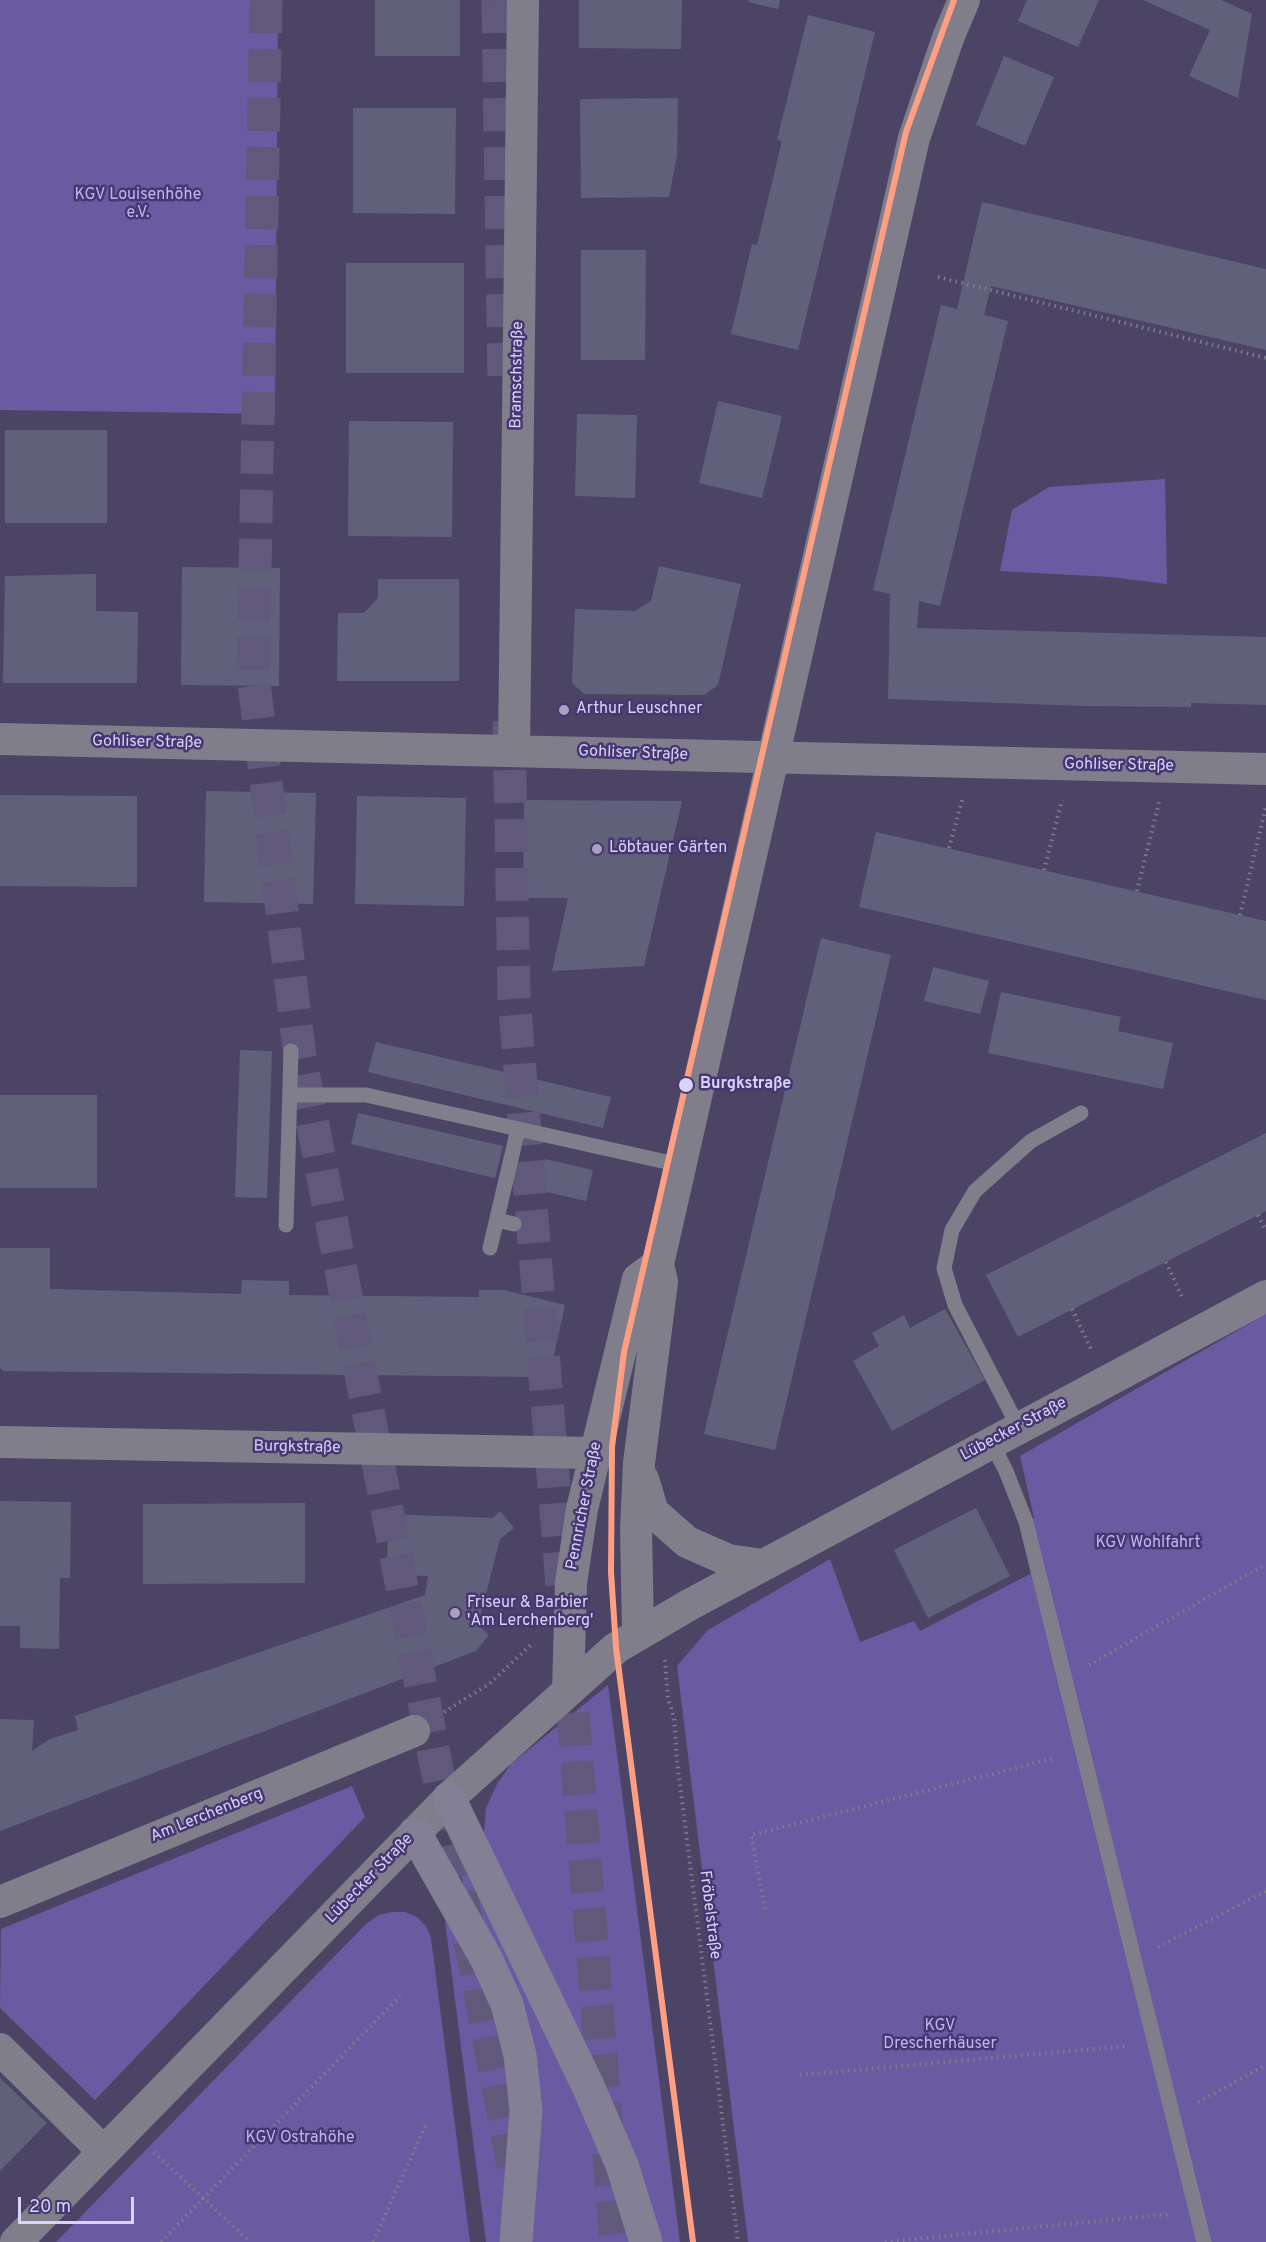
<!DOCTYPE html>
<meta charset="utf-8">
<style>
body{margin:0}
#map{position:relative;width:1266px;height:2242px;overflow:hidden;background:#4c4465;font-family:Overpass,sans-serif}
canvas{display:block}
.scale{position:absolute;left:18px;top:2197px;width:116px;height:27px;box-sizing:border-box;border:3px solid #d9d3f7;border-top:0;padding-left:8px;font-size:18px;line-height:21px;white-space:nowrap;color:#d9d3f7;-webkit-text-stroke:4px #463772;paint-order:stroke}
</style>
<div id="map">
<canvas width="1266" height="2242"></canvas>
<div class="scale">20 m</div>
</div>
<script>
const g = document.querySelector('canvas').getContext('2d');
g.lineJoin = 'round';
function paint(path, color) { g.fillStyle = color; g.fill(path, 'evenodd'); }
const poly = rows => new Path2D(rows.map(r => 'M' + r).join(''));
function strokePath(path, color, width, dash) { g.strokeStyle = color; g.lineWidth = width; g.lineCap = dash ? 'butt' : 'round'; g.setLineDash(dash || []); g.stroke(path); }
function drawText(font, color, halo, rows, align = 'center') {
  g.font = font + ' Overpass,sans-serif'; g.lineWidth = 5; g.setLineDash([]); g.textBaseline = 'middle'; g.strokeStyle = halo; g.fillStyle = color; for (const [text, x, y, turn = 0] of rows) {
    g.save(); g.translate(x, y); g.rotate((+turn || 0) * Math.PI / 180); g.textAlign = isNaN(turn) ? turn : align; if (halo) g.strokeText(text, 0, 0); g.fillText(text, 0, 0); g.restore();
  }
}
const green = poly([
 [0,0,278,0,275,414,0,410],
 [1165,479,1167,584,1110,577,1000,571,1012,510,1049,487],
 [1266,1314,1266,2242,748,2242,677,1666,708,1630,830,1559,860,1642,914,1621,920,1631,1034,1572,1022,1522,1034,1518,1020,1456],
 [608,1685,680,2242,658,2242,484,1832,486,1808,497,1784,511,1764],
 [352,1786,365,1817,95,2100,0,2008,1,1929],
 [463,1865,598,2136,635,2242,528,2242,534,2158,461,1876],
 [392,1912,405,1912,417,1917,426,1926,431,1938,470,2242,56,2242,366,1924,379,1915],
 [445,1921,469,1949,484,1982,512,2088,506,2242,486,2242]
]);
const building = poly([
 [375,0,460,0,460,56,375,56],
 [579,0,682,0,681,49,579,48],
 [749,0,780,0,778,9,748,2],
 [1027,0,1099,0,1078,47,1018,21],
 [1143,0,1221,0,1252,14,1238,98,1189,76,1210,30],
 [808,15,875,32,798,350,731,334,752,244,757,245,782,141,777,140],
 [1004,56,1054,77,1025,146,976,125],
 [678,98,677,156,669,197,581,198,580,99],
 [353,108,456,108,455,214,353,213],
 [982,202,1266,269,1266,350,991,286,984,315,1008,321,940,606,919,601,917,628,1266,637,1266,705,1191,703,1191,707,1086,706,888,699,890,594,873,590,941,305,957,309],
 [581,250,646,250,645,360,581,360],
 [346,263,464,263,464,373,346,373],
 [718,401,782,416,762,498,699,483],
 [577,414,637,415,635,498,575,496],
 [349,421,453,422,452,537,348,536],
 [5,430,107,430,107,523,5,523],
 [659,566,741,584,718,685,704,695,584,694,572,683,575,609,635,611,651,601],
 [182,567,280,568,279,686,181,685],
 [96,574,96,611,138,612,137,683,3,683,5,576],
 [378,579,459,579,459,681,337,681,338,613,364,613,378,598],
 [206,791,316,793,313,904,204,902],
 [0,795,137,796,137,887,0,886],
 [357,796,466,798,464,906,355,904],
 [524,800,682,801,644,966,552,971,568,898,523,898],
 [876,832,1266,921,1266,1000,859,907],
 [821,938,891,955,775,1450,704,1434],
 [933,967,989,981,980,1014,924,1001],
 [1001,992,1121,1017,1118,1031,1173,1043,1163,1089,988,1053],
 [376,1042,611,1097,603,1128,368,1072],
 [240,1050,272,1051,267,1198,235,1197],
 [0,1095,97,1095,97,1188,0,1188],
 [358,1113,503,1146,495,1178,351,1144],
 [1266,1133,1266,1211,1018,1337,986,1275],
 [545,1159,593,1170,586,1201,538,1190],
 [0,1248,50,1248,50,1289,241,1294,242,1280,289,1281,289,1295,479,1297,479,1290,504,1290,565,1305,552,1364,536,1377,3,1371,0,1367],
 [945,1309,985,1380,892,1431,853,1361,879,1346,872,1333,904,1315,910,1328],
 [0,1501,71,1502,70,1578,60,1578,59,1649,20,1648,20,1626,0,1626],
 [305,1503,305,1583,143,1584,143,1504],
 [976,1508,1010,1576,928,1618,894,1550],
 [500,1511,514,1528,500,1539,478,1625,489,1635,476,1651,0,1831,0,1719,34,1720,32,1751,50,1739,78,1730,75,1716,425,1595,428,1576,387,1575,388,1514,493,1518],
 [0,2078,47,2123,0,2171]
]);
const primaryTunnel = poly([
 [266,0,253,675,300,1057,516,2180],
 [498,0,504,387],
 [509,721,514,997,563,1597],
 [569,1664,616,2242]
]);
const path = poly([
 [938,277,1266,358],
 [949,848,963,797],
 [1044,870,1062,800],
 [1137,891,1159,802],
 [1240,915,1266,806],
 [1258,1215,1266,1231],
 [1166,1262,1183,1299],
 [1072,1309,1091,1349],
 [665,1660,668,1699,674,1717,677,1761,738,2242],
 [1089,1665,1266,1564],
 [444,1712,489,1684,533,1643],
 [765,1909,751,1835,1055,1758],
 [1158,1947,1266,1891],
 [800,2075,1127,2046],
 [1198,2102,1266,2065],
 [154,2152,250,2242],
 [161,2242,400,1996],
 [373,2242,427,2122],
 [885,2242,1169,2214]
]);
const service = poly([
 [290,1095,366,1095,680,1165],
 [497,1220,514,1224],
 [286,1225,291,1051],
 [490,1248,518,1129],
 [1019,1428,955,1305,944,1268,952,1230,975,1191,1031,1141,1081,1113],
 [991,1442,1006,1471,1026,1522,1204,2242]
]);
const minor = poly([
 [0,739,1266,769],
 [514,750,523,0],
 [0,1442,594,1453],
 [643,1479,653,1512,687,1542,728,1560,763,1565],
 [638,1632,636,1529,639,1463,662,1282,658,1264,914,138,948,38,964,0],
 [568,1691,571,1583,582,1509,638,1279,658,1264],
 [0,1902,414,1731],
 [0,2049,104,2152],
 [16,2242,449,1798,616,1648,689,1605,1266,1296]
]);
const primary = poly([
 [449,1798,588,2086,622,2165,646,2242],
 [415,1833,486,1958,507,2004,520,2055,526,2110,516,2242]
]);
const tram1 = poly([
 [693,2242,616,1648,611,1572,612,1447,624,1352,906,132,954,0]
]);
const markers = [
 [564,710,6,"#a8a1c4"],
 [597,849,6,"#a8a1c4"],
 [686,1085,8,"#d9d3f7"],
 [455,1613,6,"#a8a1c4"]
];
const parkNames = [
 ["KGV Louisenhöhe",138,196],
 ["e.V.",138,214],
 ["KGV Wohlfahrt",1148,1544],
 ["KGV",940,2027],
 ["Drescherhäuser",940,2045],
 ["KGV Ostrahöhe",300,2139]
];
const streetNames = [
 ["Bramschstraße",518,375,-89],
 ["Gohliser Straße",147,743,1],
 ["Gohliser Straße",633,754,2],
 ["Gohliser Straße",1119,766,1],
 ["Lübecker Straße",1014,1430,-28],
 ["Burgkstraße",297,1448,1],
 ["Pennricher Straße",585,1506,-79],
 ["Am Lerchenberg",207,1816,-22],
 ["Lübecker Straße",370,1879,-46],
 ["Fröbelstraße",709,1915,83]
];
const poiNames = [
 ["Arthur Leuschner",576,710],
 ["Löbtauer Gärten",609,849],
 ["Friseur & Barbier",467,1604],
 ["'Am Lerchenberg'",467,1622]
];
const stopNames = [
 ["Burgkstraße",700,1085]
];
paint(green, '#6a5aa2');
paint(building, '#61607a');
strokePath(primaryTunnel, '#61597b', 33, [33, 16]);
strokePath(path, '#7f7c8c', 4, [1.5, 4.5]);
strokePath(service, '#817e8c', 15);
strokePath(minor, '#817e8c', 32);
strokePath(primary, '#837f94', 33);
strokePath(tram1, '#ff9e80', 6);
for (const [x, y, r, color] of markers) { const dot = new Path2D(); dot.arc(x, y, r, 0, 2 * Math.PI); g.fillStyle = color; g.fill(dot); strokePath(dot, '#463772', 2); }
drawText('16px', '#c0b4f5', '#463772', parkNames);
drawText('16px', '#d9d3f7', '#463772', streetNames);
drawText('16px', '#d9d3f7', '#463772', poiNames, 'left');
drawText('bold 16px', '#d9d3f7', '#463772', stopNames, 'left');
</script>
